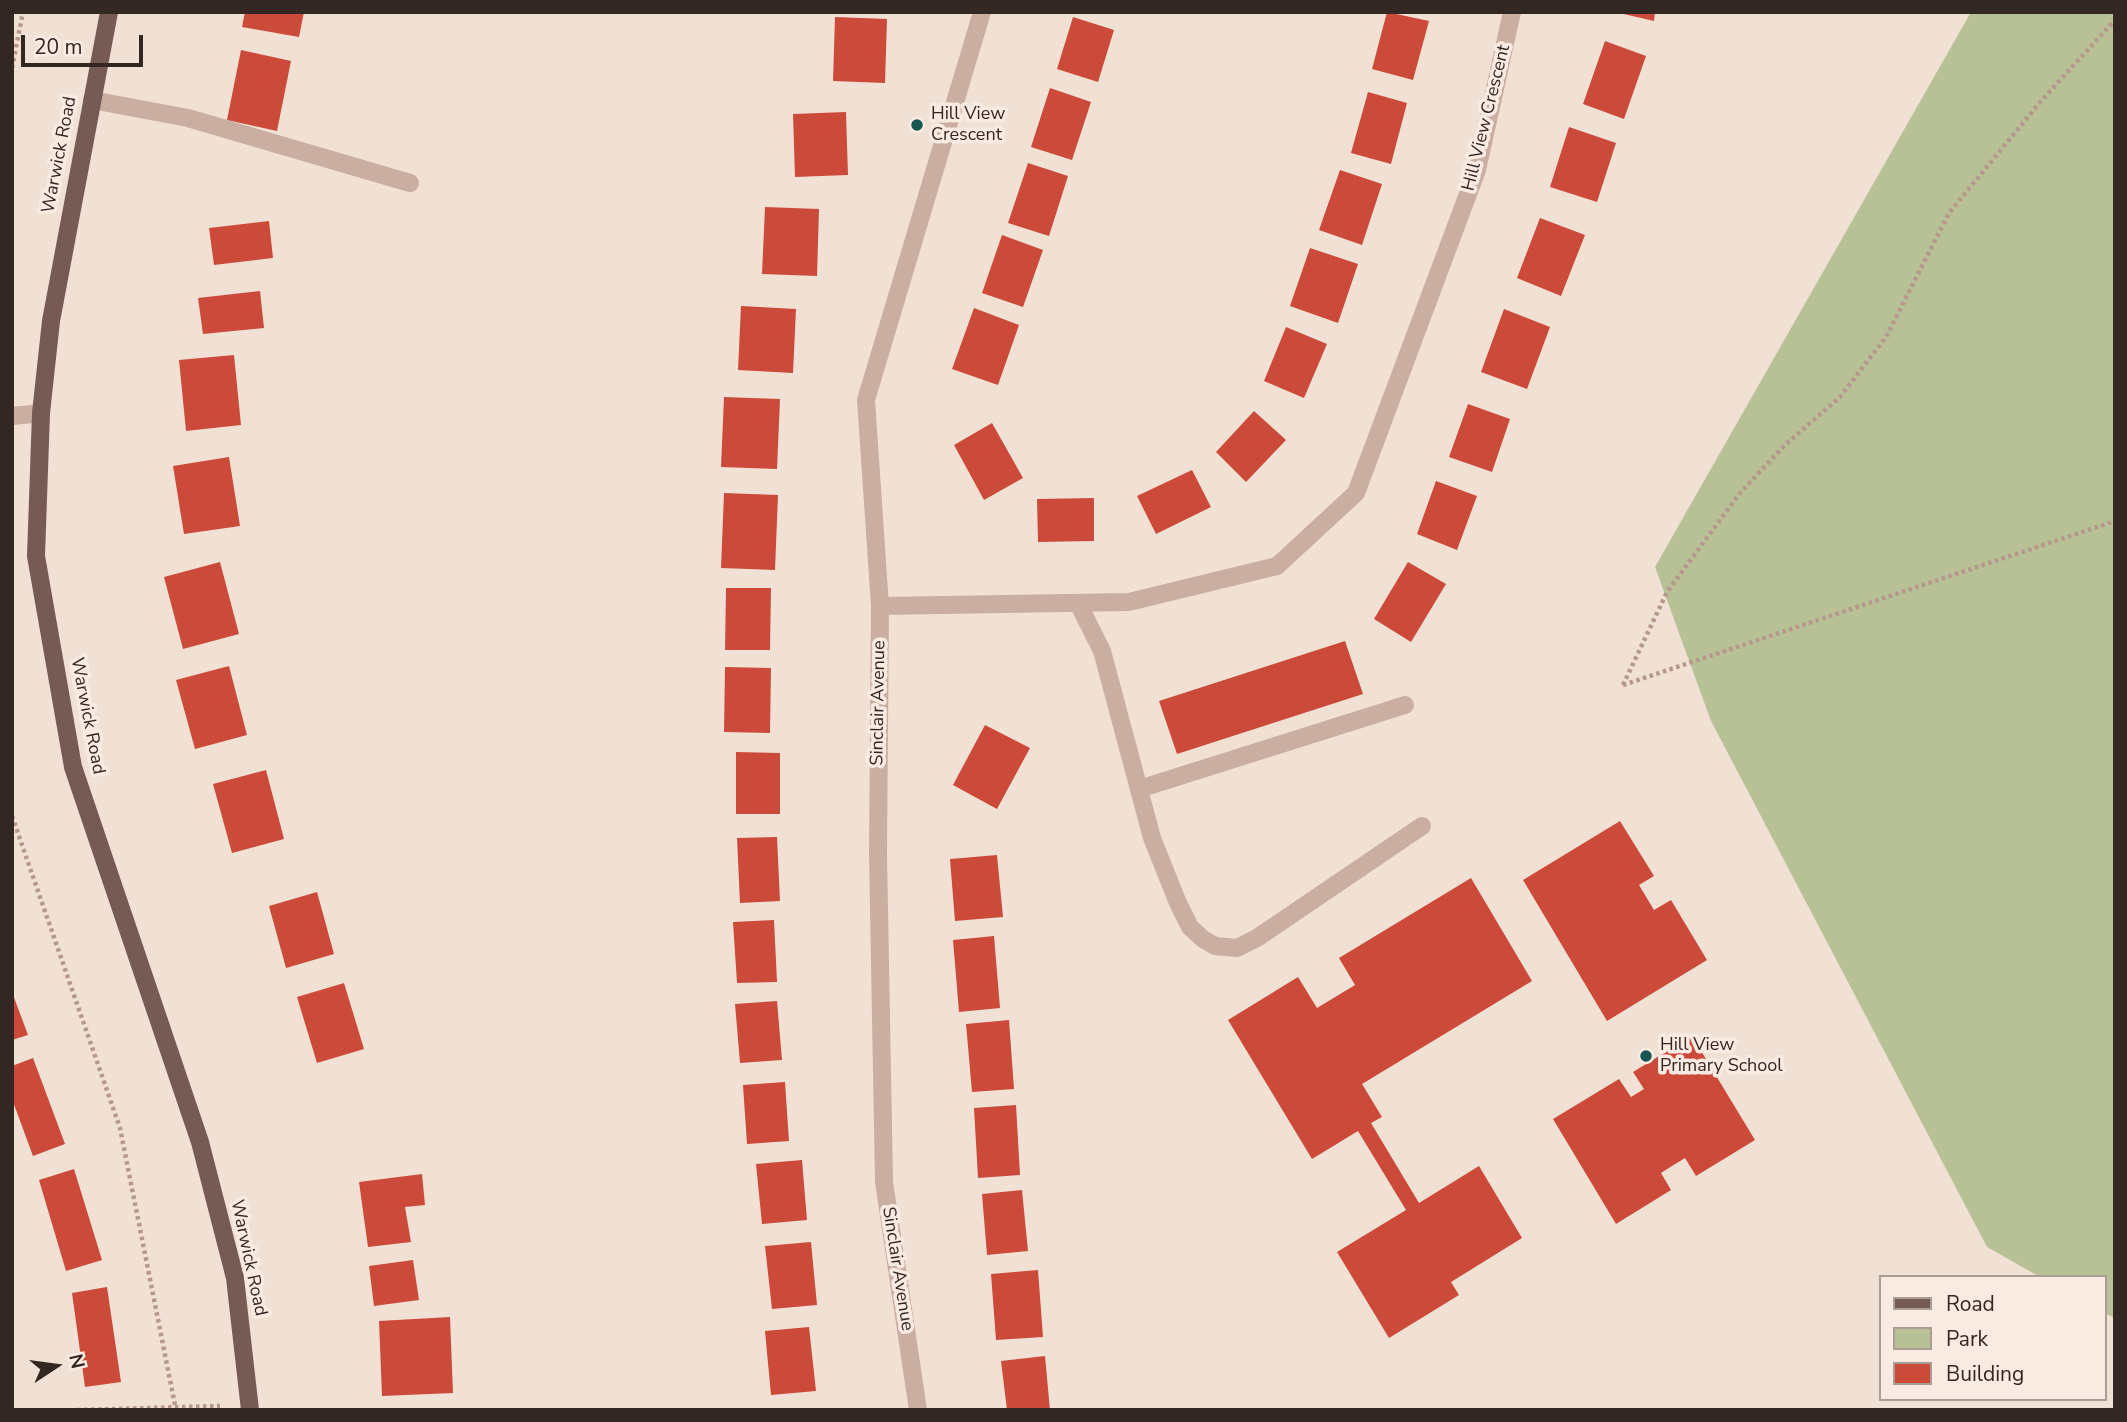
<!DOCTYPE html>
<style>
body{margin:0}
#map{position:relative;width:2127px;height:1422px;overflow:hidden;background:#f1e1d5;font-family:"Nunito Sans",sans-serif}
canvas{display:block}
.frame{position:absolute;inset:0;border:14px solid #332724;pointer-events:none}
.legend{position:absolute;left:1879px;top:1275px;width:228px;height:126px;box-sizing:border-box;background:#f9ebe1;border:2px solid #aa9d95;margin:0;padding:9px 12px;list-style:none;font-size:21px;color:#332724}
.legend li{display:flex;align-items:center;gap:14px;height:35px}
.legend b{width:35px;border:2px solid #aa9d95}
.north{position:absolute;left:21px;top:1331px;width:70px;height:70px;-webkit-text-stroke:5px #f9ebe1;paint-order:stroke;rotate:77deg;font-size:19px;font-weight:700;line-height:28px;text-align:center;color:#332724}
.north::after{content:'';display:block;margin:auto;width:24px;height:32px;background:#332724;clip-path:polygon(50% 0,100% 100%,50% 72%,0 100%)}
.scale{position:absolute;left:21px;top:35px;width:122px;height:32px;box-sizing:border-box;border:4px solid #332724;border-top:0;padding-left:9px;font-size:21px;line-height:24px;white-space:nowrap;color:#332724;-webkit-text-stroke:5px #f9ebe1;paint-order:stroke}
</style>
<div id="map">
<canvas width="2127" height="1422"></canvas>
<div class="frame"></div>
<ul class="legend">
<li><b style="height:9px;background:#765b54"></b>Road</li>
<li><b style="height:19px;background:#b7c195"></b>Park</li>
<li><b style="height:19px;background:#cc4a39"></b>Building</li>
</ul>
<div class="north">N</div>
<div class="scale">20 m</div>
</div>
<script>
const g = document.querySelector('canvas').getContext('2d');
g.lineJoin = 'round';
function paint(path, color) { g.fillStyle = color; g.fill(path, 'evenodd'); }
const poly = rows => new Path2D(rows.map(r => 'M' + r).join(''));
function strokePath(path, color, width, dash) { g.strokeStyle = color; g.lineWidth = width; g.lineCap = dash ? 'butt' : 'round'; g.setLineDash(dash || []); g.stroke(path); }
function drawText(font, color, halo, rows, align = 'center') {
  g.font = font + ' "Nunito Sans",sans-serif'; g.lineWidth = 7; g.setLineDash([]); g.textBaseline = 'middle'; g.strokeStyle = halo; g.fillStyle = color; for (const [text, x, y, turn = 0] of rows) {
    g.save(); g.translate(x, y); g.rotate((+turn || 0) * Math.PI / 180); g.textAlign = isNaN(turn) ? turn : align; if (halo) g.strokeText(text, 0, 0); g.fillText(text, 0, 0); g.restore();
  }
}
const green = poly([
 [1971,12,2115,12,2115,1318,2104,1313,2104,1277,2040,1277,1987,1247,1711,721,1655,567]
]);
const building = poly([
 [245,12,304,12,299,37,242,27],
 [1387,12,1429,21,1413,80,1372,69],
 [1615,12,1655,12,1654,21],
 [835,17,887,19,885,83,833,81],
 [1073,17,1114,30,1098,82,1057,69],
 [1605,41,1646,56,1624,119,1583,104],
 [241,50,291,61,277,131,227,120],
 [1050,88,1091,102,1072,160,1031,147],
 [1368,92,1407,103,1391,164,1351,153],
 [846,112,848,175,795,177,793,114],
 [1569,127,1616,143,1597,202,1550,187],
 [1028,163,1068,176,1049,236,1008,223],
 [1340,170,1382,184,1362,245,1319,230],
 [765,207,819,209,817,276,762,274],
 [1540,218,1585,235,1561,296,1517,278],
 [269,221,273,258,214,265,209,228],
 [1002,235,1043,250,1023,307,982,293],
 [1310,248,1358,264,1338,323,1290,306],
 [260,291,264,328,203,334,198,298],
 [741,306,796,309,793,373,738,370],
 [974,308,1019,325,998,385,952,369],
 [1504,309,1550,327,1527,389,1481,372],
 [1286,327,1327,344,1304,398,1264,381],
 [234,355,241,425,186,431,179,360],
 [724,397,780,399,777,469,721,467],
 [1468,404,1510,419,1492,472,1449,457],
 [1254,411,1286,440,1246,482,1216,452],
 [992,423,1023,478,984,500,954,445],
 [229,457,240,526,184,534,173,466],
 [1192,470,1211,507,1156,534,1137,496],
 [1436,481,1477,496,1457,550,1417,534],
 [724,493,778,495,775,570,721,568],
 [1094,498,1094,541,1038,542,1037,499],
 [220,562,239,634,183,649,164,577],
 [1408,562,1446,584,1411,642,1374,619],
 [726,588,771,588,770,650,725,650],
 [1345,641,1363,694,1177,754,1159,701],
 [229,666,247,735,195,749,176,680],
 [725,667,771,668,770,733,724,732],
 [985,725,1030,748,997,809,953,785],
 [736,752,780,753,780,814,736,814],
 [266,770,284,839,232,853,213,784],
 [1620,821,1654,876,1639,885,1654,910,1671,900,1707,960,1607,1021,1523,880],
 [777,837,780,901,740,903,737,838],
 [997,855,1003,917,955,921,950,859],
 [1471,878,1532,981,1362,1084,1382,1117,1371,1123,1419,1203,1479,1166,1522,1238,1451,1282,1459,1295,1389,1338,1337,1252,1406,1210,1358,1131,1312,1159,1228,1020,1298,977,1317,1008,1355,985,1339,958],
 [317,892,334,954,286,968,269,906],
 [774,920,777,982,737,983,733,922],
 [994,936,1000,1008,959,1012,953,940],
 [344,983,364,1049,317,1063,297,997],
 [12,992,28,1035,12,1040],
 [777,1001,782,1060,740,1063,735,1004],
 [1009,1020,1014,1089,972,1092,966,1024],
 [1692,1036,1755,1140,1696,1176,1685,1158,1672,1166,1661,1173,1671,1190,1616,1224,1553,1119,1619,1079,1631,1097,1644,1089,1633,1072],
 [33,1058,65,1144,33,1156,12,1099,12,1066],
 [785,1082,789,1141,747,1144,743,1085],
 [1016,1105,1020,1175,978,1178,974,1108],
 [802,1160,807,1220,762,1224,756,1164],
 [74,1169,102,1260,66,1271,39,1180],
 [422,1174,425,1205,405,1207,411,1242,368,1247,359,1182],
 [1022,1190,1028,1251,987,1255,982,1194],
 [811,1242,817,1305,772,1309,765,1246],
 [413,1260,419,1300,374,1306,369,1266],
 [1038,1270,1043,1337,996,1340,991,1274],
 [107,1287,121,1382,85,1387,72,1293],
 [450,1317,453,1393,382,1396,379,1321],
 [809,1327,816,1391,771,1395,765,1331],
 [1045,1356,1050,1410,1007,1410,1001,1361]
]);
const path = poly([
 [12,68,23,12],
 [1623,685,1667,592,1740,493,1785,445,1840,397,1886,337,1949,213,2041,101,2115,20],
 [1623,685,2115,521],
 [12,816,120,1128,176,1410],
 [77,1410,220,1406]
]);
const lane = poly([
 [1078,603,1102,651,1152,838,1178,903,1190,927,1203,939,1215,946,1237,948,1257,938,1422,826],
 [1139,789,1405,705]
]);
const street = poly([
 [92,100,188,118,410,183],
 [12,416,41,413],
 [880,606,1129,602,1277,566,1356,493,1477,170,1512,12],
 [918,1410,884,1182,878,853,880,606,866,400,982,12]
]);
const primary = poly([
 [109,12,51,321,41,413,36,556,73,767,200,1142,235,1278,250,1410]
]);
const markers = [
 [917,125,7,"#185652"],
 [1646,1056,7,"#185652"]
];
const poiNames = [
 ["Hill View",931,115],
 ["Crescent",931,136],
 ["Hill View",1660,1046],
 ["Primary School",1660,1067]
];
const streetNames = [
 ["Hill View Crescent",1487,118,-76],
 ["Warwick Road",60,155,-79],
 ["Sinclair Avenue",879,703,-89],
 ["Warwick Road",87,716,79],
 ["Warwick Road",248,1258,78],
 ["Sinclair Avenue",897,1269,81]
];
paint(green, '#b7c195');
paint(building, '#cc4a39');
strokePath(path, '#b5988b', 4.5, [3.5, 3.5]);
strokePath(lane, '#caaea1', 18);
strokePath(street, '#caaea1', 18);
strokePath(primary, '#765b54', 18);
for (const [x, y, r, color] of markers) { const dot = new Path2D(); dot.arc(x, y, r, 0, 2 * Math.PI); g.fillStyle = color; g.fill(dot); strokePath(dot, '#f9ebe1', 2.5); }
drawText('18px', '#332724', '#f9ebe1', poiNames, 'left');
drawText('18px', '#332724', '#f9ebe1', streetNames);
</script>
